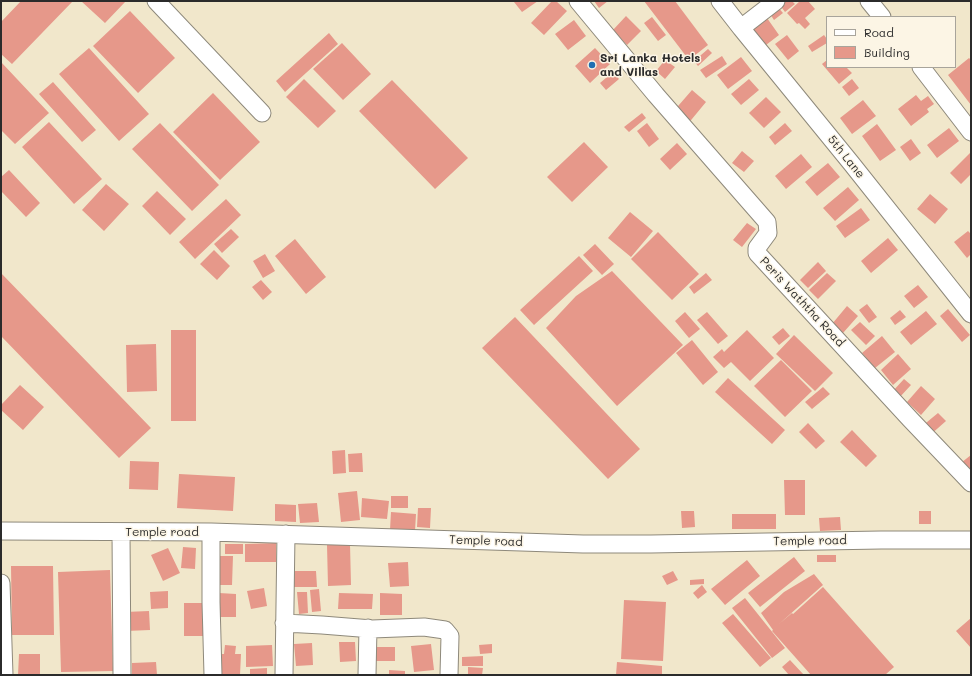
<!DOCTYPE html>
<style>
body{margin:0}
#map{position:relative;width:972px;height:676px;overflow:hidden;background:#f1e7cb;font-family:Mali,sans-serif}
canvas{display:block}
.frame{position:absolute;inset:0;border:2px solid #2b2b2b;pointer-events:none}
.legend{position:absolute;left:826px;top:16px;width:130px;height:52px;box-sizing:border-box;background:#fcf5e5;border:1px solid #a8a49b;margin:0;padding:5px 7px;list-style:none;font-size:12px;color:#2b2b2b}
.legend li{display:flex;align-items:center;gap:8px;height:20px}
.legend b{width:20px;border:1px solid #a8a49b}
</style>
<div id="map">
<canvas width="972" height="676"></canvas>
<div class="frame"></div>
<ul class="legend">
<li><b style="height:5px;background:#fff"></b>Road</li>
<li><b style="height:11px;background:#e6988a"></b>Building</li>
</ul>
</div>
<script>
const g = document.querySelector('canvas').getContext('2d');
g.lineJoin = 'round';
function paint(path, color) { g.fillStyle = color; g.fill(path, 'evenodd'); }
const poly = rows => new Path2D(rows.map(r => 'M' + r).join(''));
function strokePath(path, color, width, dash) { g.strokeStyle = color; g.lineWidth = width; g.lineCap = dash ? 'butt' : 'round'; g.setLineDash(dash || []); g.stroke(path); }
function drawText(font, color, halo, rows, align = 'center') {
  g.font = font + ' Mali,sans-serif'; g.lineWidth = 3; g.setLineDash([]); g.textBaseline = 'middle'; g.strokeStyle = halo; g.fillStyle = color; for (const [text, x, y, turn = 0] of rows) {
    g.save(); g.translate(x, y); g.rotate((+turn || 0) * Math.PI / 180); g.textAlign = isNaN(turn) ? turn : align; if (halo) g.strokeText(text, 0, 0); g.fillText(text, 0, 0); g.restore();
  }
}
const building = poly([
 [21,1,71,1,72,2,12,64,1,54,1,22],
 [81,1,126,1,105,23],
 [516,1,538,1,522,12,514,2],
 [552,1,556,1,567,11,544,35,531,23],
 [594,1,608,1,599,8],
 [644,1,675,1,708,45,689,60],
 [785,1,792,1,795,4,785,12,780,5],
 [800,1,808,1,815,9,805,18,810,24,805,29,799,23,797,24,787,13],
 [776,5,783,13,774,20,768,11],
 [130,11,175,58,138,93,93,46],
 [626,16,641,31,627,45,613,30],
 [652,17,666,35,658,41,644,23],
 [767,18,779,35,766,45,753,29],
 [574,20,586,36,568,50,555,34],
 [329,33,338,44,285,92,276,81],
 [787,35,799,51,788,60,775,44],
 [824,35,827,39,827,43,812,52,808,46],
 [342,43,371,74,343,100,313,69],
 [89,48,149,114,119,141,59,74],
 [595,48,610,64,590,83,575,66],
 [708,49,712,53,698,66,694,61],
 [722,56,727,64,706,78,700,70],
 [741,57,752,71,728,89,717,75],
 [969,58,971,60,971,105,948,75],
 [665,60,675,67,665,79,656,71],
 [827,60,827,67,846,67,852,73,839,84,822,64],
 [1,62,49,113,15,144,1,130],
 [613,72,619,79,606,90,600,83],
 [304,79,336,111,318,128,286,97],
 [749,79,759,90,741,105,731,94],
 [852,79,859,88,849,96,842,87],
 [392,80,468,158,435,189,359,111],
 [53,82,96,130,82,142,39,94],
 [692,90,706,102,687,125,672,113],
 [213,93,260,142,220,180,173,132],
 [916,95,921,101,928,96,934,104,927,109,929,112,911,126,898,109],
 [766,97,781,112,764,128,749,113],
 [863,100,876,116,852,134,840,118],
 [642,113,646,118,629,132,624,127],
 [49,122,102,179,74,204,22,147],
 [160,123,219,185,192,211,132,149],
 [647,123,659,139,649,147,637,131],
 [785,123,792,131,775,145,769,137],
 [877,124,896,150,880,161,862,136],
 [949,128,959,141,937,158,927,145],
 [911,139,921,153,910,161,900,147],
 [584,142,608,167,572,202,547,177],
 [677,143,687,154,670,170,660,159],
 [742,151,754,161,744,172,732,163],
 [970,153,971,154,971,174,961,184,950,173],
 [801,154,812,167,786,189,775,176],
 [828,163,840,177,817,196,805,182],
 [9,170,40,203,26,217,1,191,1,177],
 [106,184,129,204,104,231,82,210],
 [848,187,859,200,835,221,823,208],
 [157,191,186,219,170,235,142,206],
 [930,194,948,209,935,224,917,209],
 [226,199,241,215,195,259,179,242],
 [861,208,870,220,845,238,836,226],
 [630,212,653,231,631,257,608,238],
 [747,223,756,229,742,247,733,240],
 [231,229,239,237,222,253,214,244],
 [968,231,971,234,971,254,967,258,954,242],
 [658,232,699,274,672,300,631,259],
 [888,238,898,250,871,273,861,261],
 [295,239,326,277,306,294,275,256],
 [595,244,614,264,602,275,583,255],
 [214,250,230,266,217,280,200,264],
 [265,254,275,271,263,278,253,261],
 [579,256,593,271,534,325,520,310],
 [818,262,826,271,808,288,800,280],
 [612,271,683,345,617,406,546,328,576,296],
 [1,273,151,428,119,458,1,336],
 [706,273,712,280,694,294,689,287],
 [827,273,836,281,818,299,809,290],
 [261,280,272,292,263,300,252,287],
 [918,285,928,297,914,308,904,296],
 [867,304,877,317,869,323,859,310],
 [847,306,858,316,843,333,832,324],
 [948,309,970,335,962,342,940,316],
 [900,310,906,317,895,325,890,318],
 [926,311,937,324,911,345,900,332],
 [685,312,700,329,689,338,675,321],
 [707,312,728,336,718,344,697,320],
 [515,317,640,449,608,479,482,348],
 [860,322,875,336,866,345,851,330],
 [783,328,790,336,779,345,772,337],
 [171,330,196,330,196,421,171,421],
 [747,330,774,358,750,381,731,362,724,368,713,357,722,349,724,352],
 [794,335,833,373,815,391,776,354],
 [882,336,895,352,875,368,862,353],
 [692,340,718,372,703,385,676,353],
 [156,344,157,391,127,392,126,345],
 [898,354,911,369,893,385,881,370],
 [781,360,812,391,785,417,754,386],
 [728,378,785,430,772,444,715,392],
 [904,379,911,385,899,398,892,392],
 [20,385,44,407,23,430,1,410,1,405],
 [921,386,935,399,921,415,907,402],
 [823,387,830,394,812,409,805,402],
 [938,413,946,421,929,436,921,427],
 [808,423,825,441,816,449,799,432],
 [852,430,877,456,866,467,840,442],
 [345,450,346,473,333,474,332,451],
 [362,453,363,472,349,472,348,454],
 [971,455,971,469,965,474,957,466],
 [130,461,159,462,158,490,129,489],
 [179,474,235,477,233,511,177,508],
 [784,480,805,480,805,515,785,515],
 [357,491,360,520,341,522,338,493],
 [391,496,408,496,408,508,391,508],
 [362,498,389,501,387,519,361,517],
 [317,503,319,522,300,523,298,504],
 [275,504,296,505,296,522,275,521],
 [418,508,431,508,430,528,417,527],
 [681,511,694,511,695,527,682,528],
 [919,511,931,511,931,524,919,524],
 [391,512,416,514,415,531,390,530],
 [732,514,776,514,776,529,732,529],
 [840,517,841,530,820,531,819,518],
 [276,543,276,562,245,562,245,544],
 [225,544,243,544,243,554,225,554],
 [350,544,351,585,328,586,327,545],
 [183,547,196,548,195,569,181,568],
 [168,548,180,573,163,581,151,555],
 [817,555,836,555,836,562,817,562],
 [216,556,233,556,232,585,215,585],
 [794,557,805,571,760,607,748,593],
 [747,560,760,576,725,605,711,589],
 [408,562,409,586,390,587,388,563],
 [11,566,53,566,54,635,12,635],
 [110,570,113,671,61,672,58,572],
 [292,571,316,571,317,587,293,587],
 [673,571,678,580,667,585,662,576],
 [814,574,823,585,779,624,792,613,793,614,823,587,894,667,885,675,811,675,772,631,773,630,761,613,784,592],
 [704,579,704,584,690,585,690,580],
 [702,585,707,592,698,599,693,593],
 [264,588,267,606,251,609,247,591],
 [319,589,321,611,312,612,310,590],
 [168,591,168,608,151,609,150,592],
 [297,592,307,592,308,613,299,614],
 [219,593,236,594,236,617,218,617],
 [339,593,373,594,372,609,338,609],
 [380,593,402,594,402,615,380,615],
 [745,598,785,648,772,658,732,608],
 [624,600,666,602,663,661,621,659],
 [184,603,204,603,204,636,184,636],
 [149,611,150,630,126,631,125,612],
 [733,614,771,658,760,667,722,623],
 [971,618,971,648,956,631],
 [339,642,355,642,356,661,340,662],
 [312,643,313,665,296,666,294,644],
 [431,644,434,670,414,672,411,646],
 [492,644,492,653,480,654,479,645],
 [225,645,236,646,235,654,241,654,240,675,221,675,222,654,224,654],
 [272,645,273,666,246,667,246,646],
 [372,647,395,647,395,661,372,661],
 [19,654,40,654,40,675,18,675],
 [483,656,483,666,462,666,462,657],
 [790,660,804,675,789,675,782,667],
 [156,662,157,675,132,675,132,663],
 [617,662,662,666,662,675,616,675],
 [468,667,483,668,482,675,468,675],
 [267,668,267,675,250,675,250,669],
 [389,670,405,671,405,675,389,675]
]);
const minor = poly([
 [156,1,262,113],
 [578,1,656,95,767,222,768,233,757,248,757,253,910,419,971,483],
 [720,1,741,28,851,163,971,314],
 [869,1,882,17],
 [741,28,776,1],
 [921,67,971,132],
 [1,531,211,532,583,544,651,544,881,540,971,540],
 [121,532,122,675],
 [211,532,211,602,213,675],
 [1,583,4,675],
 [284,623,322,625,372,629,424,627,445,630,450,636,449,675],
 [284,675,286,534],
 [367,675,368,628]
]);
const markers = [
 [592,65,4,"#1f6fb2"]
];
const poiNames = [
 ["Sri Lanka Hotels",600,58],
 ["and Villas",600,72]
];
const streetNames = [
 ["5th Lane",846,157,51],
 ["Peris Waththa Road",802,302,47],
 ["Temple road",162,532],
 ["Temple road",486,541,2],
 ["Temple road",810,541,-1]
];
paint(building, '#e6988a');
strokePath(minor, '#8e897b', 19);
strokePath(minor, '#fff', 17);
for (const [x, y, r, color] of markers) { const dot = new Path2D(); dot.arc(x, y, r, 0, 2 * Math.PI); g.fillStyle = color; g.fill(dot); strokePath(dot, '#fcf5e5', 1.5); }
drawText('bold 12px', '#2b2b2b', '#fcf5e5', poiNames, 'left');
drawText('12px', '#2b2b2b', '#fcf5e5', streetNames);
</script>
